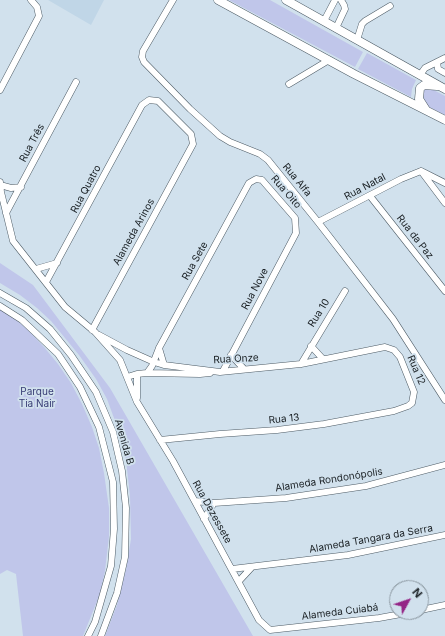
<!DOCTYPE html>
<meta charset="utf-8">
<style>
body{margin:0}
#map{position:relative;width:445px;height:636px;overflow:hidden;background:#d1e1ed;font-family:Inter,sans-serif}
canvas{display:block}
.north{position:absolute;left:389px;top:580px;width:40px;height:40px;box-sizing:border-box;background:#d1e1ed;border:1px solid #88949d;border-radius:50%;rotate:50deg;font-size:11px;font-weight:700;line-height:16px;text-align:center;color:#1a2024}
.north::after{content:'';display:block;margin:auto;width:14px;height:18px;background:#942586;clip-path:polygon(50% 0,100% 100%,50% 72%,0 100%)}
</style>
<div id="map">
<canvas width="445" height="636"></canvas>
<div class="north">N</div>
</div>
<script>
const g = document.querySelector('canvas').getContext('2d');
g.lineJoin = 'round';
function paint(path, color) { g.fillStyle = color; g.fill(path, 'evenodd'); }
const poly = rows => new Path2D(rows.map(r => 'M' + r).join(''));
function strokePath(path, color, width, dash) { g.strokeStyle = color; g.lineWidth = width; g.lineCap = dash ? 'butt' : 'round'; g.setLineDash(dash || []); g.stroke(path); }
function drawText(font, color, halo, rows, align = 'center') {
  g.font = font + ' Inter,sans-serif'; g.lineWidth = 3.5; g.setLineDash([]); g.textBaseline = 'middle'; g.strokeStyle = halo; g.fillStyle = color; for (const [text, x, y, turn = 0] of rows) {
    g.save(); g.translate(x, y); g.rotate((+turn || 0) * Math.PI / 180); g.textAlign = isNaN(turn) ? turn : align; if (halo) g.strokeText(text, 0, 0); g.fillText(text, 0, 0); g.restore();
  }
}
const built = poly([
 [48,0,104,0,91,25]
]);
const green = poly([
 [229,0,270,0,363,52,355,67],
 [367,53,416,80,412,89,411,97,358,69],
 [428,87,445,96,445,115,425,105,422,99,423,90],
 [0,263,33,285,110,388,253,636,105,636,117,605,126,569,131,539,130,496,126,460,118,429,107,399,96,379,79,355,51,321,37,308,20,295,0,283],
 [0,309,14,318,27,329,44,347,58,364,71,383,82,404,92,427,99,448,104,473,109,508,109,536,105,571,100,594,83,636,23,636,16,574,7,570,0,574]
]);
const minor = poly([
 [173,0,143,51,142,57,144,62,190,109,220,136,230,142,260,154,268,160,318,222,393,319,445,400],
 [324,21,335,0],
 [336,28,345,9,344,5,341,0],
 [357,40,362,24,365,21,390,6],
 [437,62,438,69,445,73],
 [420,75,425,68,445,58],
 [289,84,329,60],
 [0,90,39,16,37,7,31,0],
 [421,171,445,203],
 [423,172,445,183],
 [0,182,1,192,13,241,65,307,95,332,120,360,137,402,173,461,259,620,270,630,379,618,412,612],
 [0,185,11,188,21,187],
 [370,196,445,291],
 [6,213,76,82],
 [318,222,401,179,421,171],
 [36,269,57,263],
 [46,282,142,105,149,100,158,101,191,134,193,144,92,330],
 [0,293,26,308,50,329,71,355,96,392,113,432,122,471,126,508,125,557,117,593,101,636],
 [0,306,22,320,58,354,80,387,99,427,113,482,114,529,111,566,95,622,88,636],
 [99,335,127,350,154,362,164,365,220,372,301,364,385,347,394,350,400,357,414,392,412,403,408,406,394,411,324,424,277,430,220,434,160,440],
 [311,346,323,359],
 [159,348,164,365],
 [231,355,244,369],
 [301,364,345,291],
 [147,373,152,366,159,348,249,183,256,179,262,180,295,218,296,233,223,371],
 [137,374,137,398],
 [127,377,137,374,147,373,200,374,210,373],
 [195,501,214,503,286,498,366,486,445,465],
 [204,519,214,503],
 [232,569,348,555,445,535],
 [239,581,252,567],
 [421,610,445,605]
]);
const major = poly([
 [218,0,354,74,445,120],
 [286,0,445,89],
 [426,110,419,99,420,88,424,85,437,86]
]);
const streetNames = [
 ["Rua Três",32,143,-62],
 ["Rua Alfa",297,180,51],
 ["Rua Natal",365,187,-28],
 ["Rua Quatro",86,189,-62],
 ["Rua Oito",286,192,49],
 ["Alameda Arinos",134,232,-61],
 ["Rua da Paz",415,237,52],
 ["Rua Sete",195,261,-61],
 ["Rua Nove",255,289,-62],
 ["Rua 10",319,313,-58],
 ["Rua Onze",236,359,-3],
 ["Rua 12",416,370,67],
 ["Rua 13",284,419,-6],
 ["Avenida B",124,442,74],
 ["Alameda Rondonópolis",329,480,-9],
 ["Rua Dezessete",212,512,61],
 ["Alameda Tangara da Serra",371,539,-10],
 ["Alameda Cuiabá",340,612,-7]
];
const parkNames = [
 ["Parque",37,392],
 ["Tia Nair",37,404]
];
paint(built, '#c0d6e7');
paint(green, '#c0c6ea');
strokePath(minor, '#4d5b65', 7);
strokePath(major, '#4d5b65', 9);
strokePath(minor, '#fff', 6);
strokePath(major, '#fff', 8);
drawText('10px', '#1a2024', '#d1e1ed', streetNames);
drawText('10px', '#373c74', '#d1e1ed', parkNames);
</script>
